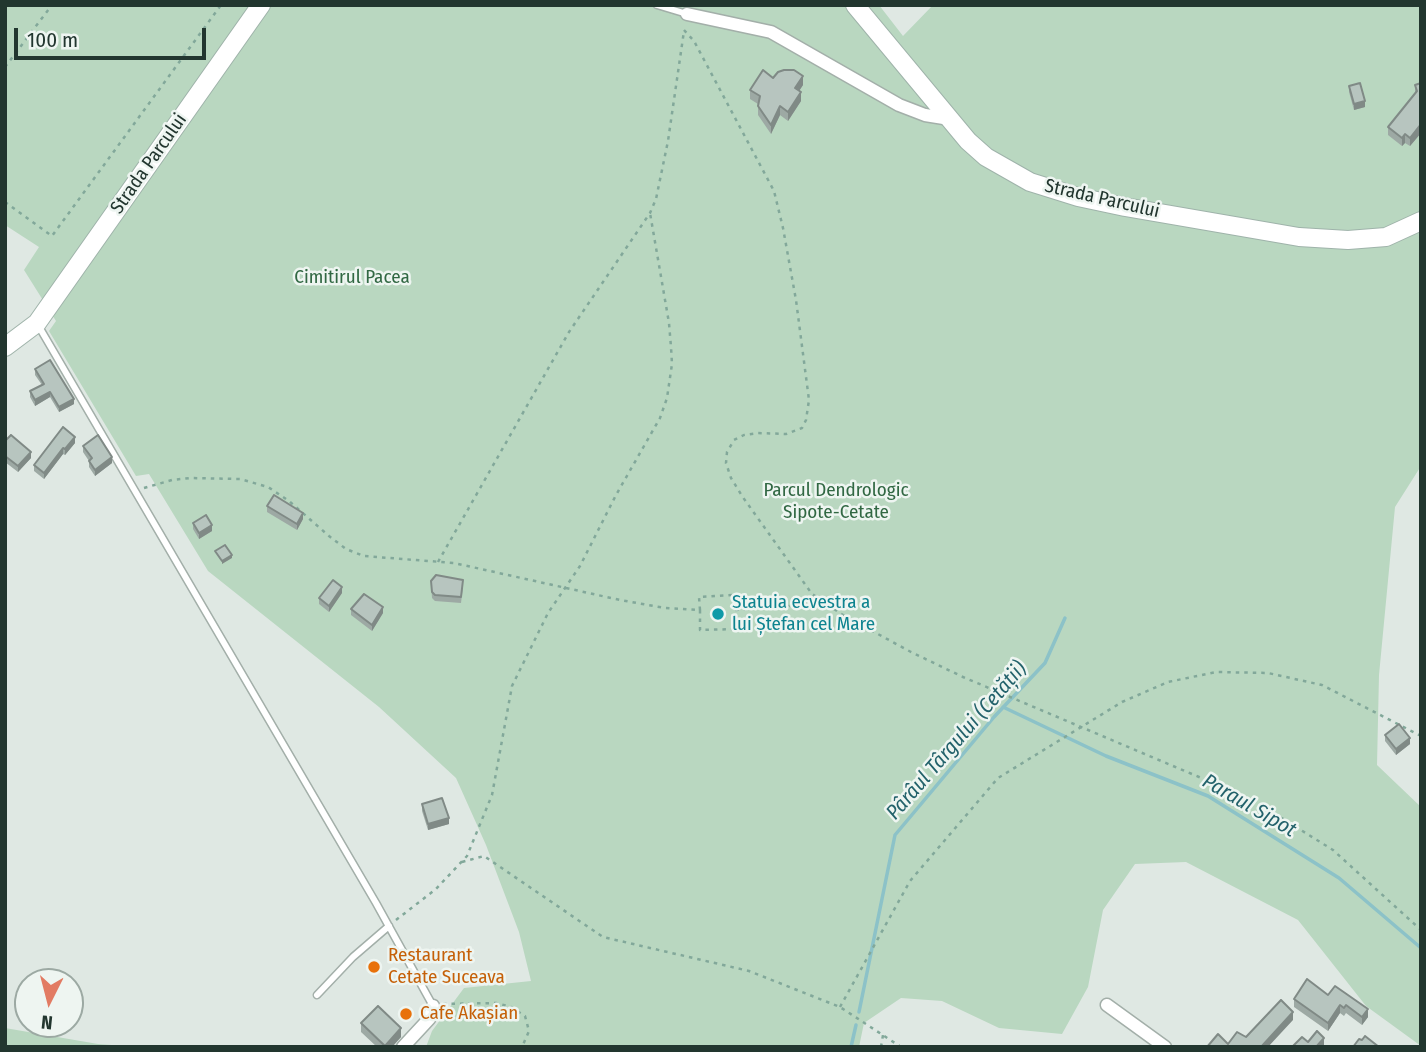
<!DOCTYPE html>
<meta charset="utf-8">
<style>
body{margin:0}
#map{position:relative;width:1426px;height:1052px;overflow:hidden;background:#dfe8e3;font-family:"Fira Sans Condensed",sans-serif}
canvas{display:block}
.frame{position:absolute;inset:0;border:7px solid #22362f;pointer-events:none}
.north{position:absolute;left:14px;top:968px;width:70px;height:70px;box-sizing:border-box;background:#eef5f1;border:2px solid #9ca9a3;border-radius:50%;rotate:186deg;font-size:19px;font-weight:700;line-height:28px;text-align:center;color:#22362f}
.north::after{content:'';display:block;margin:auto;width:24px;height:32px;background:#e27b63;clip-path:polygon(50% 0,100% 100%,50% 72%,0 100%)}
.scale{position:absolute;left:14px;top:28px;width:192px;height:32px;box-sizing:border-box;border:4px solid #22362f;border-top:0;padding-left:9px;font-size:21px;line-height:24px;white-space:nowrap;color:#22362f;-webkit-text-stroke:5px #eef5f1;paint-order:stroke}
</style>
<div id="map">
<canvas width="1426" height="1052"></canvas>
<div class="frame"></div>
<div class="north">N</div>
<div class="scale">100 m</div>
</div>
<script>
const g = document.querySelector('canvas').getContext('2d');
g.lineJoin = 'round';
function paint(path, color) { g.fillStyle = color; g.fill(path, 'evenodd'); }
const poly = rows => new Path2D(rows.map(r => 'M' + r).join(''));
function strokePath(path, color, width, dash) { g.strokeStyle = color; g.lineWidth = width; g.lineCap = dash ? 'butt' : 'round'; g.setLineDash(dash || []); g.stroke(path); }
function drawText(font, color, halo, rows, align = 'center') {
  g.font = font + ' "Fira Sans Condensed",sans-serif'; g.lineWidth = 5; g.setLineDash([]); g.textBaseline = 'middle'; g.strokeStyle = halo; g.fillStyle = color; for (const [text, x, y, turn = 0] of rows) {
    g.save(); g.translate(x, y); g.rotate((+turn || 0) * Math.PI / 180); g.textAlign = isNaN(turn) ? turn : align; if (halo) g.strokeText(text, 0, 0); g.fillText(text, 0, 0); g.restore();
  }
}
const green = poly([
 [5,5,879,5,903,36,933,5,1421,5,1421,466,1395,507,1379,675,1377,765,1421,807,1421,1046,1366,1006,1298,920,1186,862,1135,864,1103,910,1088,987,1062,1034,999,1028,942,1001,901,998,864,1023,859,1047,426,1047,432,1031,464,988,531,981,519,932,486,845,456,778,379,707,208,571,149,474,136,476,49,331,56,321,24,270,39,247,5,225],
 [5,1028,98,1044,139,1047,5,1047]
]);
const stream = poly([
 [1003,707,1106,756,1208,796,1339,878,1421,948],
 [859,1012,895,835,994,717,1045,663,1065,618],
 [851,1047,856,1025]
]);
const path = poly([
 [684,30,694,41,774,191,783,228,796,300,809,400,806,420,802,428,786,434,758,433,744,435,734,440,727,452,726,463,731,478,742,496,812,594,843,615,911,652,963,677,1199,777,1280,817,1333,850,1421,930],
 [5,67,52,5],
 [5,202,52,236,221,5],
 [144,488,172,480,190,478,240,479,268,487,289,501,329,536,346,549,364,556,454,563,620,600,665,608,700,610,700,630,737,629,735,610,789,606,818,599],
 [438,562,569,332,650,213,656,199,668,141,684,31],
 [700,610,699,597,734,595,735,610],
 [462,862,484,856,603,937,749,971,840,1007,901,1047],
 [396,920,436,889,467,856,492,795,512,686,548,613,580,566,616,495,660,418,667,398,672,364,671,347,669,323,650,213],
 [443,1004,496,1003,511,1007,525,1016,529,1031,522,1047],
 [840,1007,910,881,998,778,1122,702,1168,682,1216,672,1268,673,1322,685,1421,736],
 [881,1047,883,1035]
]);
const lane = poly([
 [657,5,687,14],
 [38,325,376,903,433,1006],
 [317,995,353,957,389,926]
]);
const street = poly([
 [687,14,771,32,899,105,925,115,950,119],
 [1107,1005,1165,1047],
 [403,1047,429,1019,433,1006]
]);
const secondary = poly([
 [855,5,968,141,986,157,1030,182,1078,197,1125,207,1299,237,1348,240,1386,237,1421,221],
 [5,347,37,323,261,5]
]);
const wall = poly([
 [773,78,803,85,799,91,801,101,788,121,780,115,771,134,758,115,758,104,750,99,750,90],
 [1421,83,1421,133,1410,146,1405,143,1402,146,1388,135,1388,127,1415,94,1415,85],
 [1349,86,1365,107,1354,110,1349,92],
 [35,369,74,404,59,412,50,397,35,406,30,397,30,391,42,385,35,375],
 [63,427,75,443,65,455,63,454,44,479,34,471,34,465],
 [5,441,31,458,18,472,5,462],
 [83,446,112,463,95,476,89,467,89,461,83,452],
 [267,506,303,519,297,530,267,512],
 [193,523,212,531,199,539,193,529],
 [431,581,463,586,461,603,435,601,432,598],
 [342,593,329,612,319,604,319,598],
 [351,609,383,613,372,631,351,615],
 [1385,735,1410,744,1396,755,1385,741],
 [422,804,449,824,428,830,422,811],
 [1328,995,1368,1017,1362,1025,1346,1013,1344,1016,1340,1013,1328,1031,1294,1007,1294,999],
 [361,1023,401,1037,392,1047,377,1047,361,1032]
]);
const shadedWall = poly([
 [803,76,803,85,795,97,795,88],
 [801,92,801,101,788,121,788,112],
 [1365,101,1365,107,1354,110,1354,104],
 [780,106,780,115,771,134,771,125],
 [1421,124,1421,133,1410,146,1410,138],
 [1405,134,1405,143,1402,146,1402,138],
 [50,392,50,397,35,406,35,400],
 [74,399,74,404,59,412,59,407],
 [75,437,75,443,65,455,65,449],
 [63,448,63,454,44,479,44,473],
 [31,452,31,458,18,472,18,466],
 [112,457,112,463,95,476,95,470],
 [303,513,303,519,297,530,297,524],
 [212,525,212,531,199,539,199,533],
 [232,555,232,558,222,564,222,561],
 [342,587,342,593,329,612,329,606],
 [383,607,383,613,372,631,372,625],
 [1410,738,1410,744,1396,755,1396,749],
 [449,818,449,824,428,830,428,824],
 [1340,1005,1340,1013,1328,1031,1328,1023],
 [1368,1009,1368,1017,1362,1025,1362,1017],
 [1293,1012,1293,1020,1268,1047,1261,1047],
 [401,1028,401,1037,392,1047,385,1047],
 [1324,1038,1324,1045,1323,1047,1316,1047]
]);
const building = poly([
 [763,70,773,78,778,72,784,70,794,70,803,76,795,88,801,92,788,112,780,106,771,125,758,106,760,96,750,90,763,70],
 [1360,83,1365,101,1354,104,1349,86,1360,83],
 [1421,83,1421,124,1410,138,1405,134,1402,138,1388,127,1417,91,1415,85,1421,83],
 [50,360,74,399,59,407,50,392,35,400,30,391,44,384,35,369,50,360],
 [63,427,75,437,65,449,63,448,44,473,34,465,63,427],
 [11,435,31,452,18,466,5,456,5,441,11,435],
 [98,435,112,457,95,470,89,461,92,458,83,446,98,435],
 [274,495,303,513,297,524,267,506,274,495],
 [206,515,212,525,199,533,193,523,206,515],
 [225,545,232,555,222,561,215,551,225,545],
 [436,575,463,580,461,597,435,595,432,592,431,581,436,575],
 [333,580,342,587,329,606,319,598,333,580],
 [364,594,383,607,372,625,351,609,364,594],
 [1399,724,1410,738,1396,749,1385,735,1399,724],
 [442,798,449,818,428,824,422,804,442,798],
 [1307,979,1328,995,1335,986,1368,1009,1362,1017,1346,1005,1344,1008,1340,1005,1328,1023,1294,999,1307,979],
 [1281,1000,1293,1012,1261,1047,1207,1047,1218,1034,1228,1044,1237,1032,1246,1037,1281,1000],
 [378,1006,401,1028,385,1046,361,1023,378,1006],
 [1317,1031,1324,1038,1316,1047,1292,1047,1302,1037,1308,1042,1317,1031],
 [1365,1036,1379,1047,1353,1047,1359,1039,1362,1040,1365,1036]
]);
const markers = [
 [718,614,7,"#0f9aa8"],
 [374,967,7,"#e8710a"],
 [406,1014,7,"#e8710a"]
];
const streetNames = [
 ["Strada Parcului",149,164,-55],
 ["Strada Parcului",1102,199,13]
];
const parkNames = [
 ["Cimitirul Pacea",352,278],
 ["Parcul Dendrologic",836,491],
 ["Sipote-Cetate",836,513]
];
const cultureNames = [
 ["Statuia ecvestra a",732,603],
 ["lui Ștefan cel Mare",732,625]
];
const foodNames = [
 ["Restaurant",388,956],
 ["Cetate Suceava",388,978],
 ["Cafe Akașian",420,1014]
];
const waterNames = [
 ["Pârâul Târgului (Cetății)",957,741,-49],
 ["Paraul Sipot",1249,806,30]
];
paint(green, '#b9d7c0');
strokePath(stream, '#8cc2c8', 3.5);
strokePath(lane, '#a3afa9', 9);
strokePath(street, '#a3afa9', 15);
strokePath(secondary, '#9fb3aa', 20);
strokePath(path, '#82a89a', 2.5, [3.5, 5]);
strokePath(lane, '#fff', 6);
strokePath(street, '#fff', 12);
strokePath(secondary, '#fff', 18);
paint(wall, '#9da9a4');
paint(shadedWall, '#808a86');
paint(building, '#b7c5bf');
strokePath(building, '#808a86', 2);
for (const [x, y, r, color] of markers) { const dot = new Path2D(); dot.arc(x, y, r, 0, 2 * Math.PI); g.fillStyle = color; g.fill(dot); strokePath(dot, '#eef5f1', 2.5); }
drawText('19px', '#22362f', '#eef5f1', streetNames);
drawText('19px', '#316843', '#eef5f1', parkNames);
drawText('19px', '#0d838f', '#eef5f1', cultureNames, 'left');
drawText('19px', '#c56008', '#eef5f1', foodNames, 'left');
drawText('italic 21px', '#23626b', '#eef5f1', waterNames);
</script>
